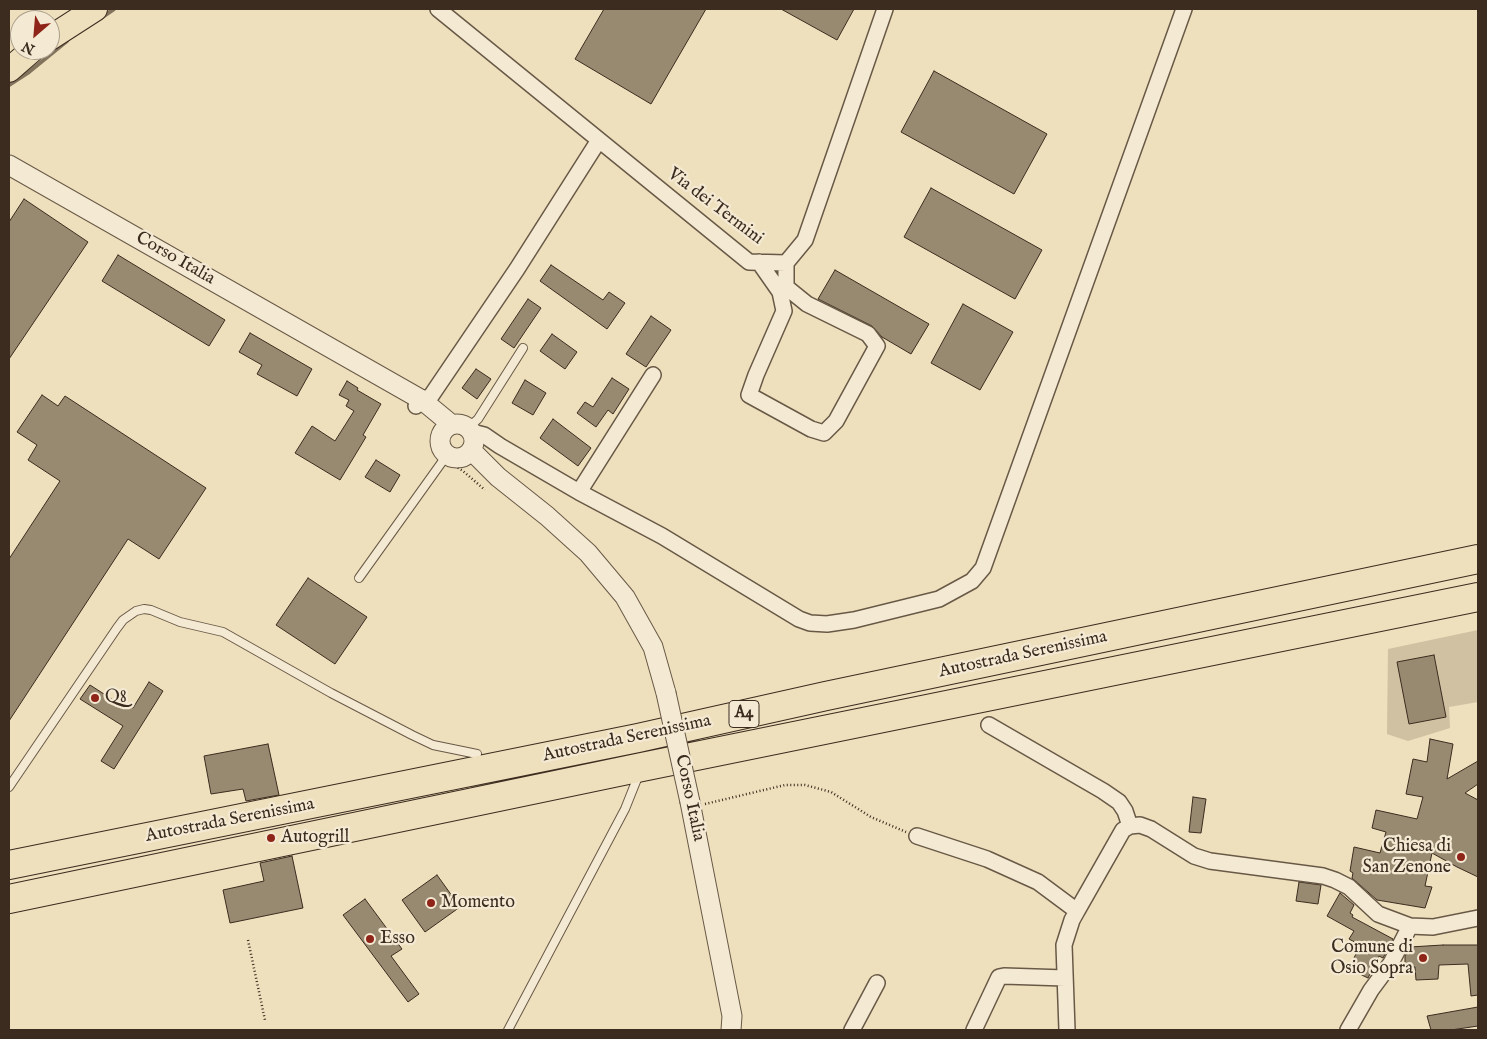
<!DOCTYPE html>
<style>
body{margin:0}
#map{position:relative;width:1487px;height:1039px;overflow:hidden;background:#eedfbd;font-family:"IM FELL English",serif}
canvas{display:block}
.frame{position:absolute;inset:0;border:10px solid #3b2c1f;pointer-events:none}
.north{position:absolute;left:10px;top:10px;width:50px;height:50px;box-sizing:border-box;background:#f4ead4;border:1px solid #aa9e8c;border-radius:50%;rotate:207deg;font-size:14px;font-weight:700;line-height:20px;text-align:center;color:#3b2c1f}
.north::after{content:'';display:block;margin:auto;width:18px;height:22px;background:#8f2418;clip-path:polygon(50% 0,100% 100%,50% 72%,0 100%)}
</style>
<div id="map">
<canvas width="1487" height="1039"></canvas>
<div class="frame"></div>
<div class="north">N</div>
</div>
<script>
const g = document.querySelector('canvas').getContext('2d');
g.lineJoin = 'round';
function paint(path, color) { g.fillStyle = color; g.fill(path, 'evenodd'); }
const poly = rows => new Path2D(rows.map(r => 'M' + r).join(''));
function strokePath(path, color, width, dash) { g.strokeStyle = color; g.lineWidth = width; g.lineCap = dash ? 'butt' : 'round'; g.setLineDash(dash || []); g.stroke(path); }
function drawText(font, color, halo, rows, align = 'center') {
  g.font = font + ' "IM FELL English",serif'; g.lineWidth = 4.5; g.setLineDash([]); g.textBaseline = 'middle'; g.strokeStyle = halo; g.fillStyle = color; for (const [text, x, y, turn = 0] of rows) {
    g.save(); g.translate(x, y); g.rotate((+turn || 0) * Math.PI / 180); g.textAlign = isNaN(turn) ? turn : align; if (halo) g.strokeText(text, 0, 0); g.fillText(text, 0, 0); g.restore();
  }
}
const green = poly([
 [1478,630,1478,702,1449,707,1450,728,1408,741,1387,734,1388,649]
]);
const stream = poly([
 [101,18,114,9],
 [9,85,29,72,67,41]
]);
const building = poly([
 [604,9,706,9,651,104,575,59,604,9],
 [781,9,854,9,837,40,781,9],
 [934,71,1047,134,1014,194,901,132,934,71],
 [931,188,1042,250,1015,299,904,237,931,188],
 [24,199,88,242,9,359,9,222,24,199],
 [118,255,225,320,209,346,102,281,118,255],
 [551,265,603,300,609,292,625,303,607,329,540,281,551,265],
 [835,270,929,324,911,354,882,337,872,326,818,299,835,270],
 [528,299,541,308,514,348,501,339,528,299],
 [963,304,1013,332,980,390,931,363,963,304],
 [651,316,671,330,646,367,626,354,651,316],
 [250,333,312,369,297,396,257,374,262,365,239,352,250,333],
 [552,334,577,352,565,369,540,351,552,334],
 [476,369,491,379,477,399,462,388,476,369],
 [612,378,629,389,613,414,608,410,596,427,577,413,585,402,593,407,612,378],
 [525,380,546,393,533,415,512,403,525,380],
 [347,381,358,388,357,390,381,404,363,435,366,437,340,480,295,453,312,426,335,441,354,411,346,406,349,400,339,395,347,381],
 [42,395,58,406,65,396,206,488,159,559,128,539,9,721,9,559,60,481,28,460,37,445,17,432,42,395],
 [553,419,591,448,578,466,540,438,553,419],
 [376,460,400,475,390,492,365,477,376,460],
 [308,578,367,617,335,664,276,625,308,578],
 [1434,655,1446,717,1409,724,1397,662,1434,655],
 [149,682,163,691,114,769,101,761,123,726,80,699,90,685,118,703,120,700,133,708,149,682],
 [1430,739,1453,744,1447,779,1478,761,1478,784,1465,793,1478,800,1478,877,1457,867,1432,853,1425,886,1432,887,1425,908,1377,900,1352,878,1353,873,1350,871,1354,847,1380,853,1386,832,1372,828,1376,810,1417,819,1423,797,1406,794,1413,759,1427,762,1430,739],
 [268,744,279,795,246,801,243,789,211,794,204,756,268,744],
 [1193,797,1206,799,1201,833,1189,832,1193,797],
 [292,856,303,908,230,923,223,890,264,881,260,863,292,856],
 [437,875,460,907,425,932,402,900,437,875],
 [1299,882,1321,885,1318,904,1296,901,1299,882],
 [1340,893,1354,905,1350,913,1353,915,1352,917,1393,939,1383,958,1379,956,1368,978,1349,969,1360,945,1349,939,1354,931,1327,916,1340,893],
 [365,899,402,949,391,956,419,994,408,1002,343,915,365,899],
 [1443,945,1478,945,1478,995,1471,996,1468,964,1439,965,1438,979,1416,980,1415,967,1405,966,1405,956,1410,947,1443,945],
 [1478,1007,1478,1026,1451,1030,1431,1030,1427,1016,1478,1007]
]);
const path = poly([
 [452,464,463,471,485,490],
 [705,804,785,785,805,785,831,792,871,817,906,832],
 [248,940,265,1020]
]);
const service = poly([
 [468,428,478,419,523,348],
 [359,578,447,455],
 [9,787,117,628,123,620,136,611,144,609,151,610,180,622,223,632,331,693,412,735,433,745,477,754],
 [508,1030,625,809,639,774]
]);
const minor = poly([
 [438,9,749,262,786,263,805,240,885,9],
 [759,262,780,292,784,311,756,375,749,395,811,429,824,433,836,421,877,346,868,334,807,304,786,287,786,263],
 [416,406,422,400,431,396,517,269,599,140],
 [472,432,484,435,500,446,579,492,662,536,799,619,810,623,827,624,854,620,939,599,972,581,983,568,1184,9],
 [579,492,653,375],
 [989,725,1103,791,1119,802,1125,811,1130,826],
 [917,836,987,859,1038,882,1077,911,1072,920,1064,945,1067,1030],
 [1077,911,1123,830,1130,826,1140,825,1151,829,1194,856,1210,861,1323,876,1335,880,1349,887,1378,914,1410,926,1433,927,1478,918],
 [852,1030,877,983],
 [974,1030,999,977,1004,976,1065,978],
 [1348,1030,1371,990,1391,963,1410,926]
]);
const tertiary = poly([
 [9,165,422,400,451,424],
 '440 441a17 17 0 1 1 34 0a17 17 0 1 1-34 0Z',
 [471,450,498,477,547,516,588,553,625,597,653,647,666,693],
 [690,802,732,1016,731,1030]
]);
const primary = poly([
 [50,38,95,9],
 [9,70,32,50]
]);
const motorway = poly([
 [9,865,638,738,826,696,1478,559],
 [9,899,642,767,1478,597]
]);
const tertiaryBridge = poly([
 [666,693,690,802]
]);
const markers = [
 [95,698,5,"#8f2418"],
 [271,838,5,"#8f2418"],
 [1461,857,5,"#8f2418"],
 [431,903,5,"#8f2418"],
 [370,939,5,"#8f2418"],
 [1423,958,5,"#8f2418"]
];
const shields = [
 [744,714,30]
];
const shieldNames = [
 ["A4",744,714]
];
const streetNames = [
 ["Via dei Termini",715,207,37],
 ["Corso Italia",175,259,30],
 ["Autostrada Serenissima",1023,655,-12],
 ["Autostrada Serenissima",627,739,-12],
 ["Corso Italia",689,798,78],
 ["Autostrada Serenissima",230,821,-11]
];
const poiNames = [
 ["Q8",105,698],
 ["Autogrill",281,838],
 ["Chiesa di",1451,847,"right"],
 ["San Zenone",1451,868,"right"],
 ["Momento",441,903],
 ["Esso",380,939],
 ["Comune di",1413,948,"right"],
 ["Osio Sopra",1413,969,"right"]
];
paint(green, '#d0c1a2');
strokePath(stream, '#82735d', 4);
paint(building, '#988971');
strokePath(building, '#3b2c1f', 1);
strokePath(service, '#685946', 10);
strokePath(minor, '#685946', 18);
strokePath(tertiary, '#685946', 21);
strokePath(primary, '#3b2c1f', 26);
strokePath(motorway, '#3b2c1f', 30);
strokePath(path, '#3b2c1f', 2.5, [1, 2.5]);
strokePath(service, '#f4ead4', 8);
strokePath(minor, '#f4ead4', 15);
strokePath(tertiary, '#f4ead4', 19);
strokePath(primary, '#eedfbd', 24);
strokePath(motorway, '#eedfbd', 28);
strokePath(tertiaryBridge, '#685946', 21, []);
strokePath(tertiaryBridge, '#f4ead4', 19);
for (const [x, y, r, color] of markers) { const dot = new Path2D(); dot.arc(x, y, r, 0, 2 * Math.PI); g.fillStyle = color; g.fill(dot); strokePath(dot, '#f4ead4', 2); }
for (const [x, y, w] of shields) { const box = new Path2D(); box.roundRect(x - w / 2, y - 13.5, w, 27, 4); g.fillStyle = '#f4ead4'; g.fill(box); strokePath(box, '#3b2c1f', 1); }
drawText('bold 16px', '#3b2c1f', null, shieldNames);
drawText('18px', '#3b2c1f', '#f4ead4', streetNames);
drawText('18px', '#3b2c1f', '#f4ead4', poiNames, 'left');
</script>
